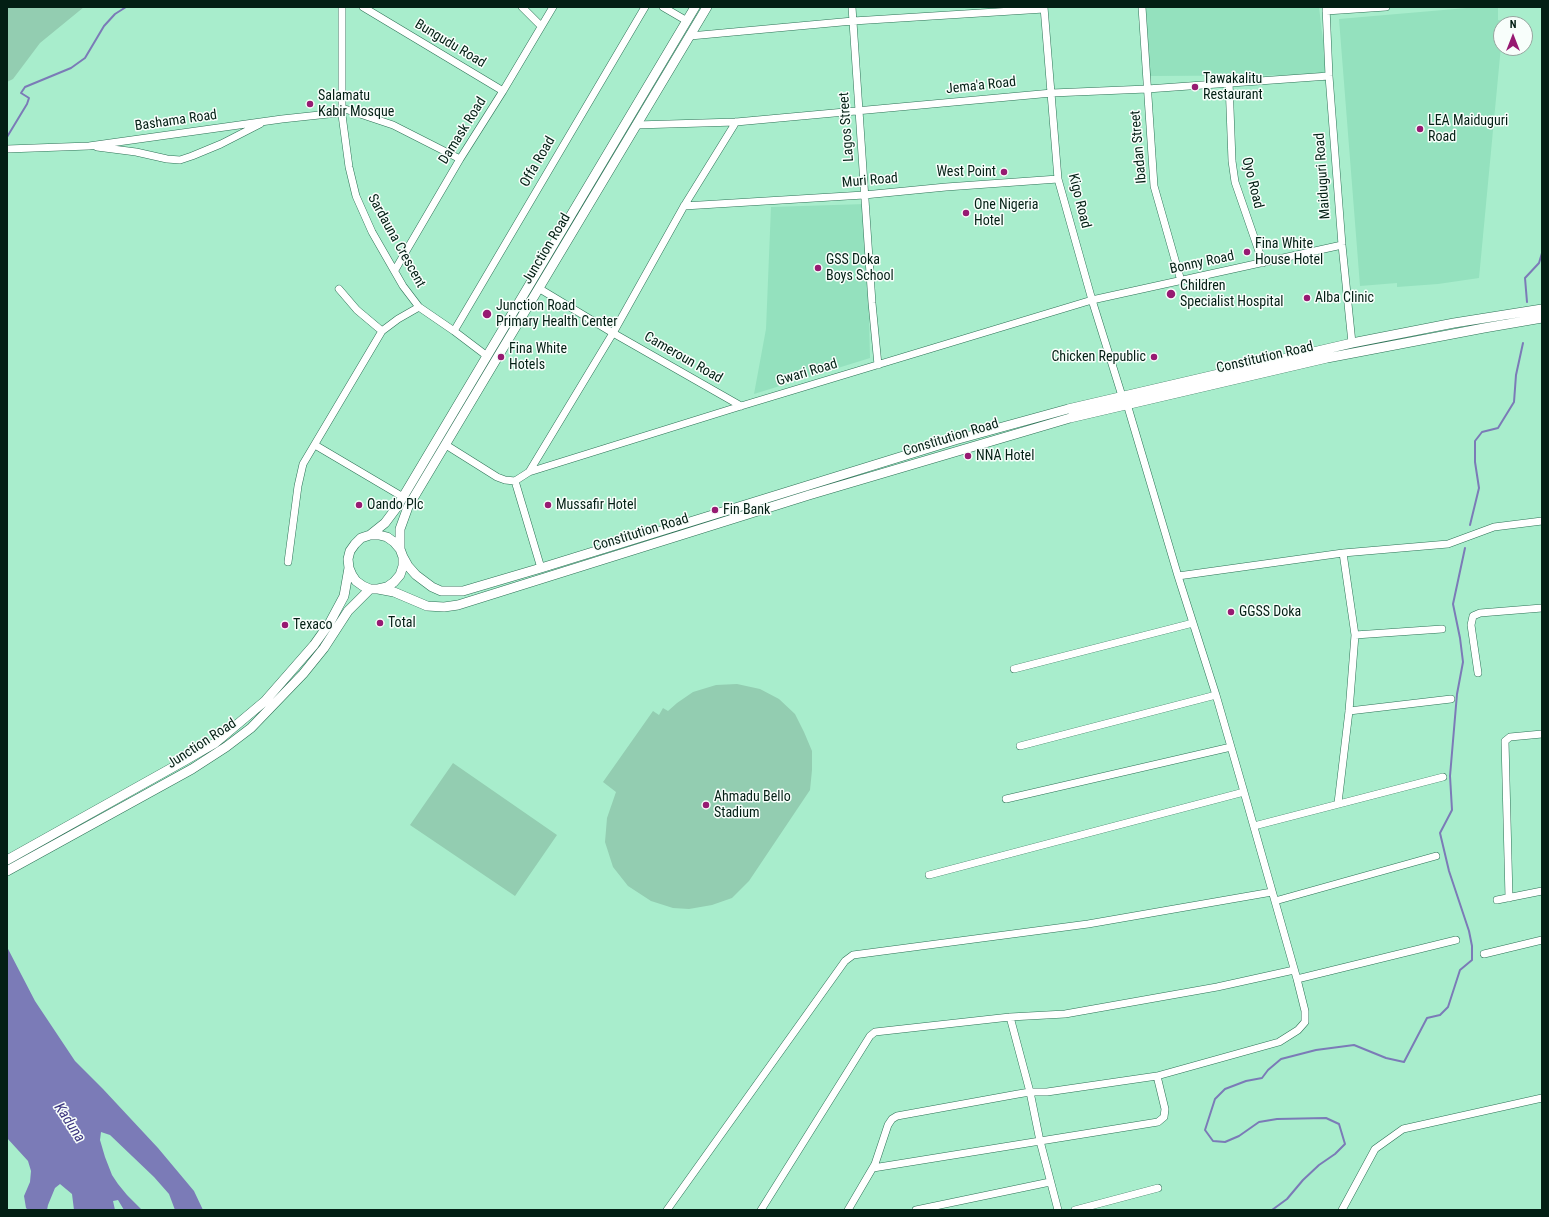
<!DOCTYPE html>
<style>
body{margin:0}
#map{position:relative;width:1549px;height:1217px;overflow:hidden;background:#a8edcc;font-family:"Roboto Condensed",sans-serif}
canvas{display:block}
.frame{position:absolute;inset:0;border:8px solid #031f14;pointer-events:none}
.north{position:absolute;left:1493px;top:16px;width:40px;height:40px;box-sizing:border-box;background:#f8fefb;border:1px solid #96a59f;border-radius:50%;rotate:0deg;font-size:11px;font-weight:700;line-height:16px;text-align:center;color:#031f14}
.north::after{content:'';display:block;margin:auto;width:14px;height:18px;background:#971a72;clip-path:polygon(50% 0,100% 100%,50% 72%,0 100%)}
</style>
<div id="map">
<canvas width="1549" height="1217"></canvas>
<div class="frame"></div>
<div class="north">N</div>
</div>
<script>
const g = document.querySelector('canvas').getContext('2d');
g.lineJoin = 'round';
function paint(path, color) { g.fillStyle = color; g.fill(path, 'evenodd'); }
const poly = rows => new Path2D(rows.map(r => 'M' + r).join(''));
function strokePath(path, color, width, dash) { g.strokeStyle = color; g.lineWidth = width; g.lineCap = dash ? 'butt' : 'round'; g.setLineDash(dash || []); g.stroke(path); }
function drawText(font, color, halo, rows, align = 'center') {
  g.font = font + ' "Roboto Condensed",sans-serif'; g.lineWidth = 3; g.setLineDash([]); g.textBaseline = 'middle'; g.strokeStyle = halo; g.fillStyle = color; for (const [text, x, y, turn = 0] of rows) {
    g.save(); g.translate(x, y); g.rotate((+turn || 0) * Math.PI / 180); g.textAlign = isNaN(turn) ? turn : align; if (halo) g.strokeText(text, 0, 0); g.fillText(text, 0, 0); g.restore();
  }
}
const built = poly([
 [1146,7,1319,7,1327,75,1150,76],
 [1478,7,1498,7,1498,20,1503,21,1503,24,1501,24,1501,46,1479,278,1438,284,1397,287,1397,283,1360,286,1339,19],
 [866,204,870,358,754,394,766,329,771,207]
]);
const green = poly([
 [7,7,84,7,40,43,13,79,7,82],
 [737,684,760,689,779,699,795,714,804,732,812,751,812,770,810,790,749,881,732,898,712,905,689,909,673,908,651,901,628,886,613,867,605,842,607,818,616,792,603,782,653,711,659,715,663,708,668,711,677,703,693,692,716,685],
 [453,763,557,835,515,896,410,825]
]);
const water = poly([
 [7,947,35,1001,75,1061,103,1089,158,1148,194,1191,203,1210,175,1210,169,1194,154,1177,110,1135,101,1132,100,1140,105,1157,112,1175,118,1184,127,1195,142,1210,124,1210,118,1200,113,1201,115,1210,74,1210,72,1194,60,1184,55,1188,48,1205,47,1210,28,1210,26,1208,24,1196,30,1182,31,1171,28,1161,7,1138]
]);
const stream = poly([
 [7,137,27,104,29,98,21,93,25,87,71,68,85,58,104,26,115,14,126,7],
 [1527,302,1525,278,1539,263,1542,253],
 [1470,525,1479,488,1475,462,1475,441,1482,432,1498,428,1514,402,1516,375,1523,343],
 [1272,1210,1287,1199,1303,1180,1319,1165,1335,1154,1345,1144,1339,1124,1326,1118,1277,1119,1259,1122,1239,1136,1225,1142,1213,1141,1205,1130,1215,1099,1225,1089,1246,1081,1262,1078,1268,1070,1281,1059,1316,1050,1354,1045,1386,1058,1404,1062,1427,1018,1440,1015,1448,1007,1460,970,1472,960,1472,946,1469,931,1449,871,1440,833,1452,810,1450,776,1457,694,1463,662,1460,638,1453,604,1465,548]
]);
const minor = poly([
 [342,7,342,115,349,167,356,196,372,232,403,286,419,307,454,331,487,356],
 [363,7,503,91],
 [522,7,541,26],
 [663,7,687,21],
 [852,7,872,303,878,365],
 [1044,7,1058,179,1092,300,1122,396],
 [1142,7,1154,186,1181,281],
 [1326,7,1329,76,1342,245,1352,343],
 [1326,11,1386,7],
 [690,36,853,21,1044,9],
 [1229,82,1232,161,1235,182,1263,263],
 [342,108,393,125,460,159],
 [636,125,736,122,1052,93,1147,89,1329,76],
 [97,147,136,152,167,159,180,160,192,156,221,144,260,124],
 [7,149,89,146,282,119,338,113,342,115],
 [684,206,864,195,946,187,1058,179],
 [395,270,460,159,503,91,553,7],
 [339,289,357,310,382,331],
 [540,289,613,333,741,406],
 [454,331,645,7],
 [315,445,403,497],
 [446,445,497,477,505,480,515,481,529,472,741,406,1092,300,1342,245],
 [529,472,613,333,684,206,736,122],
 [515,481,541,568],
 [288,562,298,486,303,464,382,331,398,319,419,307],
 [1178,576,1343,553,1448,544,1494,527,1542,521],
 [1355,635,1442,629],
 [1014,669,1193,623],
 [1478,673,1471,625,1473,616,1480,613,1542,608],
 [1349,711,1451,699],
 [1020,746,1216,695],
 [1006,799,1231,747],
 [1338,803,1349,711,1355,635,1343,553],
 [1254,826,1443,777],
 [929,875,1244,792],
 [1509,898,1505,741,1510,737,1542,734],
 [1497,900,1542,891],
 [1275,901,1436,856],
 [1484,954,1542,940],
 [1297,979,1456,940],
 [1010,1017,1030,1092,1040,1141,1058,1210],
 [873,1168,1158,1122,1164,1117,1165,1109,1157,1076],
 [667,1210,845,961,853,955,1088,924,1272,892],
 [761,1210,870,1036,875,1032,1010,1017,1065,1014,1217,987,1294,970],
 [848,1210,875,1164,888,1125,892,1119,897,1116,1018,1094,1030,1092,1047,1092,1157,1076,1279,1042,1298,1030,1305,1022,1305,1011,1297,979,1244,792,1216,695,1178,576,1127,404],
 [916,1210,1050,1182],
 [1075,1210,1158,1188],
 [1342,1210,1375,1149,1403,1129,1542,1098]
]);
const major = poly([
 [370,535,379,535,387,537,394,542,400,549,403,557,403,566,400,575,394,582,387,587,378,589,370,589,363,586,356,581,352,575,349,568,348,559,350,551,355,544,361,538,370,535,385,523,397,507,695,7],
 [400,549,400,529,408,507,707,7],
 [403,557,408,566,416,575,432,587,441,591,463,591,541,568,955,440,1068,409,1352,343,1454,323,1542,309],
 [378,589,394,592,427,606,444,607,458,605,809,495,1070,418,1327,358,1484,328,1542,318],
 [7,860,184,761,215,743,265,701,314,645,329,624,344,596,349,568],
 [7,871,192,769,226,747,251,728,303,674,324,648,348,611,370,589]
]);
const markers = [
 [1195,87,4,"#971a72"],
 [310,104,4,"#971a72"],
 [1420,129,4,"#971a72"],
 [1004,172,4,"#971a72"],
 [966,213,4,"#971a72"],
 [1247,252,4,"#971a72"],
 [818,268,4,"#971a72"],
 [1171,294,5,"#971a72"],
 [1307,298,4,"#971a72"],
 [487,314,5,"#971a72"],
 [501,357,4,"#971a72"],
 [1154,357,4,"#971a72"],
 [968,456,4,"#971a72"],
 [359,505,4,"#971a72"],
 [548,505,4,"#971a72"],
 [715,510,4,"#971a72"],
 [1231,612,4,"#971a72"],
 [380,623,4,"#971a72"],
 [285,625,4,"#971a72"],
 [706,805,4,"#971a72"]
];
const streetNames = [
 ["Bungudu Road",450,44,31],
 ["Jema'a Road",981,86,-6],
 ["Bashama Road",176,121,-8],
 ["Lagos Street",847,127,-94],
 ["Damask Road",463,131,-58],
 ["Ibadan Street",1139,147,-95],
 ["Offa Road",538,162,-60],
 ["Maiduguri Road",1323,176,-94],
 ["Muri Road",870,181,-5],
 ["Oyo Road",1252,183,76],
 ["Kigo Road",1079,201,76],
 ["Sardauna Crescent",396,241,61],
 ["Junction Road",547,249,-59],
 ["Bonny Road",1202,263,-12],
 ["Cameroun Road",683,358,30],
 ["Constitution Road",1265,358,-13],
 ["Gwari Road",807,373,-17],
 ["Constitution Road",951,438,-17],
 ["Constitution Road",641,533,-17],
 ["Junction Road",202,744,-33]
];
const poiNames = [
 ["Tawakalitu",1203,79],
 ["Restaurant",1203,95],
 ["Salamatu",318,96],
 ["Kabir Mosque",318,112],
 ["LEA Maiduguri",1428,121],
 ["Road",1428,137],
 ["West Point",996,172,"right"],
 ["One Nigeria",974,205],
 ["Hotel",974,221],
 ["Fina White",1255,244],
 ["House Hotel",1255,260],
 ["GSS Doka",826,260],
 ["Boys School",826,276],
 ["Children",1180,286],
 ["Specialist Hospital",1180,302],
 ["Alba Clinic",1315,298],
 ["Junction Road",496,306],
 ["Primary Health Center",496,322],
 ["Fina White",509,349],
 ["Hotels",509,365],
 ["Chicken Republic",1146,357,"right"],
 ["NNA Hotel",976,456],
 ["Oando Plc",367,505],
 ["Mussafir Hotel",556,505],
 ["Fin Bank",723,510],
 ["GGSS Doka",1239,612],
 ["Total",388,623],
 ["Texaco",293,625],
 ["Ahmadu Bello",714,797],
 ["Stadium",714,813]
];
const waterNames = [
 ["Kaduna",69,1123,57]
];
paint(built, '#94e1be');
paint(green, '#93cdb1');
paint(water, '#7b7bb7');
strokePath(stream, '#7b7bb7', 2);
strokePath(minor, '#2d7256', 8);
strokePath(major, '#2d7256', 10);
strokePath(minor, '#fff', 7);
strokePath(major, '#fff', 9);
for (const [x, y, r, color] of markers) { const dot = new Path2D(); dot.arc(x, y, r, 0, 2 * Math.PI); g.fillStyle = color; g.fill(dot); strokePath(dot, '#f8fefb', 1.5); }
drawText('14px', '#031f14', '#f8fefb', streetNames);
drawText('14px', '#031f14', '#f8fefb', poiNames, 'left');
drawText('italic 15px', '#3d3680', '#f8fefb', waterNames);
</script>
